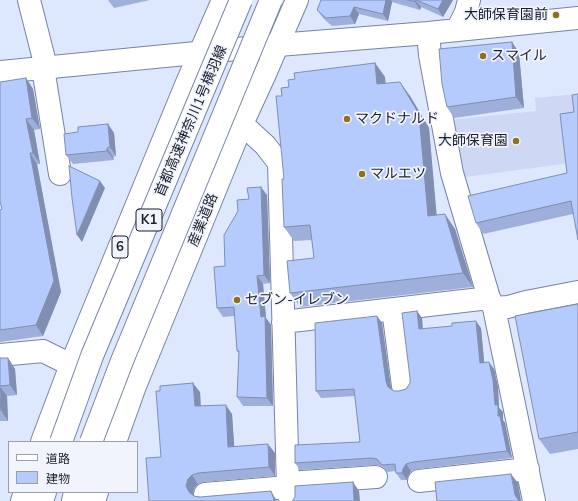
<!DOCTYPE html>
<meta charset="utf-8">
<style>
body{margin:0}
#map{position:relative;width:578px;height:501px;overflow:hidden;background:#dde7fe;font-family:Mulish,"Noto Sans JP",sans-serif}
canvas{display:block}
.legend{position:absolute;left:8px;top:441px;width:130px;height:52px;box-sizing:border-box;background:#f1f4fc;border:1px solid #9b9fa9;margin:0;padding:5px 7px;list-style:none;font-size:12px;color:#1a1f2d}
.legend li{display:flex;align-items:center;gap:8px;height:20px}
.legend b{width:20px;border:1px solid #9b9fa9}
</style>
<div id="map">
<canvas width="578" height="501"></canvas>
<ul class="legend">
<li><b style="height:5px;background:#fff"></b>道路</li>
<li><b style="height:11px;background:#b6cbfd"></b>建物</li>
</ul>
</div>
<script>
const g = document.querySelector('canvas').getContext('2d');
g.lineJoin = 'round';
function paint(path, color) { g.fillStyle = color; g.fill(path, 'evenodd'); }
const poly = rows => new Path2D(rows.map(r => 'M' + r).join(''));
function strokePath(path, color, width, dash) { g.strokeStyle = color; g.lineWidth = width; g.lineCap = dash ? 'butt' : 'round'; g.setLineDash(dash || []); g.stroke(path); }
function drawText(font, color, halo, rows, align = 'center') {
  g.font = font + ' Mulish,"Noto Sans JP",sans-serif'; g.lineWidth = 3.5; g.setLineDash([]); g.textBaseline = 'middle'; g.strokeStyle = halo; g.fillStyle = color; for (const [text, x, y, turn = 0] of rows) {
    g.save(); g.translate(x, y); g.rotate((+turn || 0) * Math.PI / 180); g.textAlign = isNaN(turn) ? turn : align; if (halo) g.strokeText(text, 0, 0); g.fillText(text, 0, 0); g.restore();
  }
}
const built = poly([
 [578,94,578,162,458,178,450,120,536,111,535,98]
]);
const minor = poly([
 [29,0,46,67],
 [457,30,466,12,469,0],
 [428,33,430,55,452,173,489,298,494,308,534,501],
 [43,68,60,174],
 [0,72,278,45,428,33,578,18],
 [242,124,265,145,279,163,288,487,290,501],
 [494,308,508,307,526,302,578,292],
 [393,309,403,386],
 [283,322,489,298],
 [0,355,43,351,71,365],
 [419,481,528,469],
 [288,483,376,477],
 [205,494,288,487]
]);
const major = poly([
 [42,442,71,365,186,85,223,0],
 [115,442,135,386,242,124,265,74,297,0],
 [22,501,25,492],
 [94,501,97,492]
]);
const highway = poly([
 [42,501,45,492],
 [73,501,75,492]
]);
const highwayBridge = poly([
 [61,442,92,356,241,0],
 [91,442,122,361,271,0]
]);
const wall = poly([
 [108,0,150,0,114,8],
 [321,0,453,0,443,17,421,7,420,10,392,2,388,21,359,14,355,24,332,26,323,18,317,10],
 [512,42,519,53,524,108,454,118,447,107],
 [375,63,385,77,385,83,410,96,429,128,436,215,455,229,473,287,300,307,290,293,314,258,312,240,294,241,284,227,284,179,282,96,295,79],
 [26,78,33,89,40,129,34,130,40,164,37,164,61,292,43,336,0,342,0,210,2,209],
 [574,112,573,214,483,234,476,223,567,173],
 [108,124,114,133,116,156,113,157,114,160,73,164,66,155,78,132],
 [267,195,270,283,263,284,266,318,271,325,273,406,243,406,237,397,239,353,237,351,235,316,223,317,217,308,225,266,249,199],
 [578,304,578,449,550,454,539,439],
 [417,311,422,318,423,329,481,328,484,362,494,369,498,387,499,408,503,412,503,420,505,423,512,458,418,469,411,471,408,476,407,480,401,480,396,473,396,471,387,472,382,466,376,465,300,470,295,463,360,442,355,396,321,398,316,391,377,316,382,323,391,388,394,391,399,391,406,389,410,383],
 [0,358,8,358,15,369,17,395,7,396,8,421,0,421],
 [200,392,201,406,232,414,234,447,275,453,275,476,204,482,198,484,194,488,193,495,193,496,200,497,277,501,149,501,161,457]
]);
const shadedWall = poly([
 [386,0,391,0,392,2,388,21,383,14],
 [415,0,421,7,420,10,415,2],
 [443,0,453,0,443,17,438,9],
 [354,7,359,14,355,24,350,16],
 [512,42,519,53,524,108,516,97],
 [375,63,385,77,387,98,377,84],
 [26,78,33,89,40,129,32,118],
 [400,82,410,96,429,128,438,230,428,216],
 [26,119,34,130,40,164,33,153],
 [108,124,114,133,116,156,110,147],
 [107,148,113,157,114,160,107,151],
 [30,153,37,164,61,292,43,336,36,325],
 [100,181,105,188,82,242,77,235],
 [261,187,267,195,270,283,264,275],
 [445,214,455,229,473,287,463,273],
 [257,276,263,284,266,318,271,325,273,406,267,398],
 [417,311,422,318,423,336,419,329],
 [377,316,382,323,391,388,393,394,388,387,386,381],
 [476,321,481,328,485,370,480,363],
 [8,358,15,369,17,395,10,385],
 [489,362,494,369,498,387,499,408,503,412,503,420,505,423,512,458,507,451,495,405],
 [193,383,200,392,201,415,195,406],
 [0,387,7,396,8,421,1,410],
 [226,405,232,414,235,456,228,447],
 [268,444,275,453,275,476,269,467],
 [406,464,411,471,408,476,407,480,402,473,403,469],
 [511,474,518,483,521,501,519,501,515,495],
 [192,475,198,484,194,488,193,495,195,501,189,492,186,486,188,479],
 [353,482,359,491,360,501,354,501],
 [271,491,277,501,275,501]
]);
const building = poly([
 [321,0,386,0,383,14,354,7,350,16,326,18,317,10,321,0],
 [408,0,415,0,415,2,408,0],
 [416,0,443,0,438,9,416,0],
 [512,42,516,97,447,107,442,84,439,49,512,42],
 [375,63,377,84,400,82,419,114,428,216,445,214,463,273,290,293,287,261,314,258,310,225,284,227,282,179,284,179,276,96,282,96,281,88,289,87,288,80,295,79,294,73,375,63],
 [26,78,32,118,26,119,33,153,30,153,54,281,36,325,0,330,0,210,2,209,0,201,0,82,26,78],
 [578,94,578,240,571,201,476,223,468,196,567,173,560,114,574,112,572,95,578,94],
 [108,124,110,147,107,148,107,151,66,155,64,134,78,132,78,127,108,124],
 [69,166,100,181,77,235,72,198,69,166],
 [261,187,264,275,257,276,261,317,265,316,267,398,237,397,239,351,237,351,234,307,217,308,214,267,225,266,224,235,238,211,237,200,249,199,247,188,261,187],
 [578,304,578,432,539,439,515,316,578,304],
 [417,311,419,329,452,326,452,323,476,321,480,363,489,362,493,380,495,405,498,405,498,416,500,416,507,451,413,462,406,464,403,469,402,473,396,473,395,464,382,465,377,459,371,458,295,463,295,445,360,442,354,389,316,391,315,323,377,316,386,381,388,387,394,391,399,391,406,389,410,383,410,378,402,313,417,311],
 [0,358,8,358,10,385,0,386,0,358],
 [193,383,195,406,226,405,228,447,268,444,269,467,198,473,192,475,188,479,186,486,189,492,194,496,200,497,271,491,274,500,276,501,149,501,146,458,161,457,156,391,160,391,160,386,193,383],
 [0,398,1,410,0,410,0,398],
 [511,474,515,495,519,501,437,501,435,482,511,474],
 [353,482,354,501,292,501,295,497,295,486,353,482]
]);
const markers = [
 [556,15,4,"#907116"],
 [483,56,4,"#907116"],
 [347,119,4,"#907116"],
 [516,141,4,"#907116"],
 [362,174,4,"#907116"],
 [237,300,4,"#907116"]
];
const shields = [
 [149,220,26],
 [120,247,16]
];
const shieldNames = [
 ["K1",149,220],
 ["6",120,247]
];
const poiNames = [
 ["大師保育園前",548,15,"right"],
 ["スマイル",491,56],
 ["マクドナルド",355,119],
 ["大師保育園",508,141,"right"],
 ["マルエツ",370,174],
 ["セブン-イレブン",245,300]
];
const streetNames = [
 ["首都高速神奈川1号横羽線",191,121,-67],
 ["産業道路",203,220,-68]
];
paint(built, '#cdd9f4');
strokePath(minor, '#7684a7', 24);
strokePath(major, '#7684a7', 24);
strokePath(highway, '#7684a7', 24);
strokePath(minor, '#fff', 22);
strokePath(major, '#fff', 22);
strokePath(highway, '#fff', 22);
strokePath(highwayBridge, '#7684a7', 24, []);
strokePath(highwayBridge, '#fff', 22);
paint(wall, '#9dafda');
paint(shadedWall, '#7f8eb1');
paint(building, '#b6cbfd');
strokePath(building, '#7f8eb1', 1);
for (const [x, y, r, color] of markers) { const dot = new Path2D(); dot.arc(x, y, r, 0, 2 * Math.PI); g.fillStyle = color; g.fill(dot); strokePath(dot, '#f1f4fc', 1.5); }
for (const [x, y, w] of shields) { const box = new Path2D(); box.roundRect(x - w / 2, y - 11, w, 22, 3); g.fillStyle = '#f1f4fc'; g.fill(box); strokePath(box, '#1a1f2d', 1); }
drawText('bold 13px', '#1a1f2d', null, shieldNames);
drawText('14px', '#1a1f2d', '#f1f4fc', poiNames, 'left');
drawText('14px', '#1a1f2d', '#f1f4fc', streetNames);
</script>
